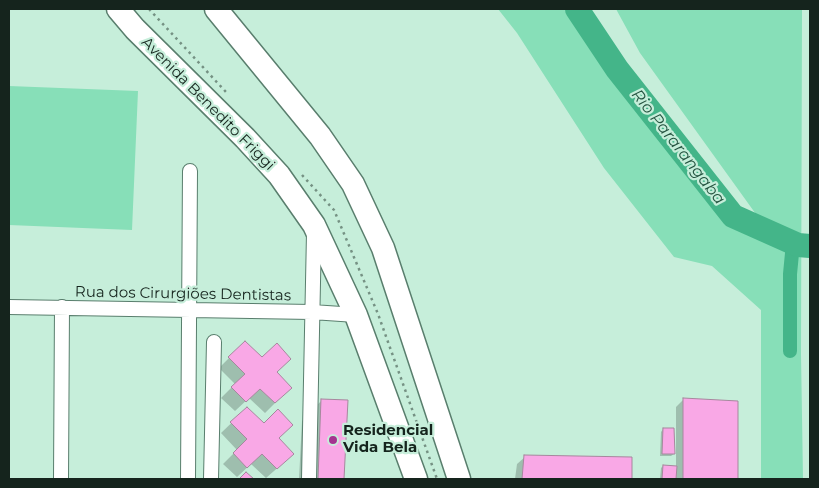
<!DOCTYPE html>
<meta charset="utf-8">
<style>
body{margin:0}
#map{position:relative;width:819px;height:488px;overflow:hidden;background:#c6eeda;font-family:Montserrat,sans-serif}
canvas{display:block}
.frame{position:absolute;inset:0;border:10px solid #15241d;pointer-events:none}
</style>
<div id="map">
<canvas width="819" height="488"></canvas>
<div class="frame"></div>
</div>
<script>
const g = document.querySelector('canvas').getContext('2d');
g.lineJoin = 'round';
function paint(path, color) { g.fillStyle = color; g.fill(path, 'evenodd'); }
const poly = rows => new Path2D(rows.map(r => 'M' + r).join(''));
function strokePath(path, color, width, dash) { g.strokeStyle = color; g.lineWidth = width; g.lineCap = dash ? 'butt' : 'round'; g.setLineDash(dash || []); g.stroke(path); }
function drawText(font, color, halo, rows, align = 'center') {
  g.font = font + ' Montserrat,sans-serif'; g.lineWidth = 4.5; g.setLineDash([]); g.textBaseline = 'middle'; g.strokeStyle = halo; g.fillStyle = color; for (const [text, x, y, turn = 0] of rows) {
    g.save(); g.translate(x, y); g.rotate((+turn || 0) * Math.PI / 180); g.textAlign = isNaN(turn) ? turn : align; if (halo) g.strokeText(text, 0, 0); g.fillText(text, 0, 0); g.restore();
  }
}
const green = poly([
 [498,9,577,9,617,69,732,216,767,231,758,217,640,53,616,9,802,9,801,354,803,479,761,479,761,310,712,266,674,257,604,168,517,33],
 [9,86,138,91,132,230,9,225]
]);
const shadow = poly([
 [229,358,275,373,280,398,265,413,249,398,235,411,221,398,235,384,219,368],
 [684,399,736,402,736,479,660,479,661,468,663,466,676,467,676,407],
 [322,400,346,401,343,479,299,479,302,421],
 [247,408,277,438,282,464,266,478,251,464,237,477,223,464,237,450,221,433],
 [663,429,674,454,671,456,660,456,661,432],
 [525,457,631,458,631,479,515,479,517,464]
]);
const canal = poly([
 [790,351,790,274,793,243]
]);
const river = poly([
 [577,9,617,69,733,216,798,245,810,246]
]);
const building = poly([
 [245,341,262,357,277,343,291,359,277,372,292,388,275,403,260,389,246,402,231,387,245,374,228,357,245,341],
 [683,398,738,401,738,479,683,479,683,398],
 [321,399,348,400,344,479,318,479,321,399],
 [247,407,264,423,278,409,293,425,279,438,294,454,277,469,262,454,247,468,233,453,247,439,230,422,247,407],
 [663,428,674,428,675,454,662,454,663,428],
 [524,455,632,457,632,479,522,479,524,455],
 [663,465,677,466,676,479,662,479,663,465],
 [246,472,254,479,239,479,246,472]
]);
const path = poly([
 [149,9,226,92],
 [302,175,334,210,378,314,437,479]
]);
const street = poly([
 [9,307,312,312,356,315],
 [61,479,62,307],
 [188,479,190,171],
 [211,479,214,342],
 [309,479,314,233]
]);
const primary = poly([
 [118,9,135,29,245,138,279,175,314,225,356,315,416,479],
 [216,9,320,136,353,184,383,248,459,479]
]);
const markers = [
 [333,440,5,"#a43490"]
];
const streetNames = [
 ["Avenida Benedito Friggi",208,104,45],
 ["Rua dos Cirurgiões Dentistas",183,294,1]
];
const poiNames = [
 ["Residencial",343,431],
 ["Vida Bela",343,448]
];
const waterNames = [
 ["Rio Pararangaba",678,147,52]
];
paint(green, '#87dfb8');
paint(shadow, '#0003');
strokePath(canal, '#44b589', 14);
strokePath(river, '#44b589', 24);
paint(building, '#f9a8e6');
strokePath(building, '#a6879d', 1);
strokePath(street, '#597e6d', 16);
strokePath(primary, '#597e6d', 25);
strokePath(path, '#759183', 2.5, [2.5, 4]);
strokePath(street, '#fff', 14);
strokePath(primary, '#fff', 22);
for (const [x, y, r, color] of markers) { const dot = new Path2D(); dot.arc(x, y, r, 0, 2 * Math.PI); g.fillStyle = color; g.fill(dot); strokePath(dot, '#c6eeda', 2); }
drawText('15px', '#15241d', '#c6eeda', streetNames);
drawText('bold 15px', '#15241d', '#c6eeda', poiNames, 'left');
drawText('italic 16px', '#255340', '#c6eeda', waterNames);
</script>
